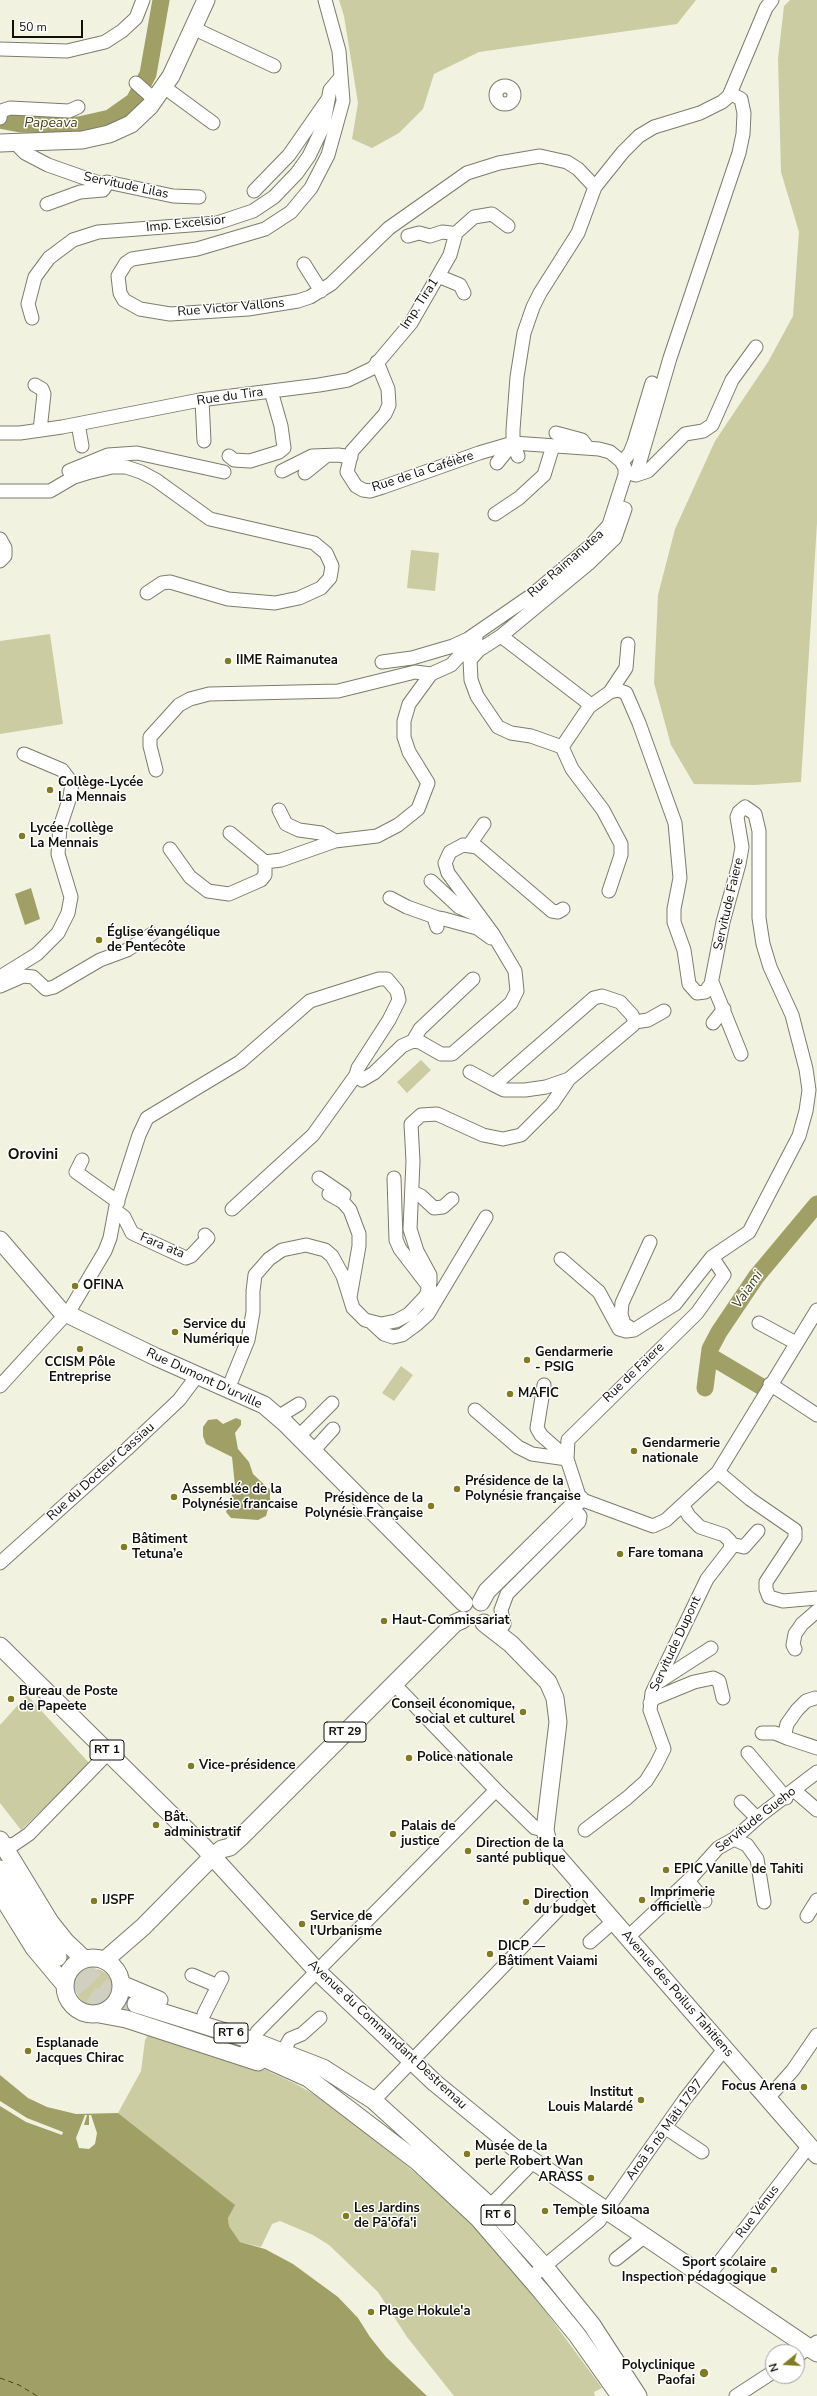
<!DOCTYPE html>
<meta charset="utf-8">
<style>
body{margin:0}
#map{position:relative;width:817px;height:2396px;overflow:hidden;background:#f2f2e1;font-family:"Nunito Sans",sans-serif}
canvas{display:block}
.north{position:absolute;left:765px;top:2344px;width:40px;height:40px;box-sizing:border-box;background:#fff;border:1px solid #9f9f9d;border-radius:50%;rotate:252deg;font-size:11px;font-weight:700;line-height:16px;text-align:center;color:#10100a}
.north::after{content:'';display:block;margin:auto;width:14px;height:18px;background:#817c24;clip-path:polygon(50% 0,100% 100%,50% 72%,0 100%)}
.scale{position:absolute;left:12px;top:20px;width:71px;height:18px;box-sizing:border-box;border:2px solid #10100a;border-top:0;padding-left:5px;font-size:12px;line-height:14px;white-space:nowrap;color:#10100a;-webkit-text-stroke:3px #fff;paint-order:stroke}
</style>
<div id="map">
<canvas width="817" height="2396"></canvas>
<div class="north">N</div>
<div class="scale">50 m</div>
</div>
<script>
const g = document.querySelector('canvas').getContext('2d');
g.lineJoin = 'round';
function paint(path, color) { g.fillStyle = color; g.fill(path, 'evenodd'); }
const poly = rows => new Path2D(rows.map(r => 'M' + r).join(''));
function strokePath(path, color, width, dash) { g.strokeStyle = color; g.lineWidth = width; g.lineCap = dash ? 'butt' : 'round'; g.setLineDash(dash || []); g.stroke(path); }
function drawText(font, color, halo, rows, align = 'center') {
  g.font = font + ' "Nunito Sans",sans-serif'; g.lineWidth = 3; g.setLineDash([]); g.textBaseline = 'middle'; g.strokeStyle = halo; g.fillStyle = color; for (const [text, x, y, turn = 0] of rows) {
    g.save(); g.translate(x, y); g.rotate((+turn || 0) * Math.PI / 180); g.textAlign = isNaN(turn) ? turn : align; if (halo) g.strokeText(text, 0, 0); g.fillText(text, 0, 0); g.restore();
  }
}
const green = poly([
 [339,0,696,0,677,24,479,52,434,74,423,109,399,133,372,148,352,139,358,103,344,16],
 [790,0,817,0,817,523,801,782,754,785,694,784,671,745,654,683,658,595,675,529,715,441,768,362,793,316,799,232,781,172,778,59,784,6],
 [411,550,439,553,435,591,407,588],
 [50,634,63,724,0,734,0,641],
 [421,1060,431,1070,407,1093,397,1082],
 [401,1366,413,1375,394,1401,382,1393],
 [27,1695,90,1764,21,1830,0,1803,0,1725],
 '76 1987a18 18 0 1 1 36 0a18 18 0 1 1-36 0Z',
 [148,2035,251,2063,296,2084,329,2103,359,2125,448,2201,473,2225,535,2297,602,2388,594,2392,595,2396,454,2396,407,2337,378,2292,329,2245,313,2235,280,2221,272,2224,261,2247,240,2242,229,2226,228,2218,234,2205,118,2113,141,2071,145,2040]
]);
const water = poly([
 [31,888,40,919,25,925,15,894],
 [236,1418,241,1420,241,1425,235,1433,238,1449,249,1462,253,1474,270,1490,270,1502,266,1516,258,1520,231,1518,226,1512,235,1486,232,1457,206,1444,203,1436,203,1427,208,1420,217,1419,223,1424],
 [0,2075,28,2098,47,2107,76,2114,118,2113,235,2205,228,2218,229,2226,240,2242,265,2249,293,2264,338,2297,358,2318,370,2337,386,2357,427,2396,0,2396]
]);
const pier = poly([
 [0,2101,27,2118,63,2132,62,2135,26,2122,0,2106],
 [85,2115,87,2115,84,2125,89,2125,89,2115,91,2115,97,2133,95,2144,89,2149,79,2148,76,2138]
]);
const river = poly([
 [0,120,20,124,79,125,110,118,134,101,148,74,161,0],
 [710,1356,767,1390],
 [705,1388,710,1349,719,1332,756,1277,817,1204]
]);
const ferry = poly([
 [0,2378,19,2385,37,2396]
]);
const majorTunnel = poly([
 [65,1951,96,1981,111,1993,136,2004],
 [58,1957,87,1992,108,2005,132,2013]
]);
const minor = poly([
 [325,0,339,51,343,101,328,155,311,188,291,212,265,229,197,249,132,259,126,263,118,276,120,293,124,300,140,309,170,314,248,309,298,301,310,297,331,284,389,228,467,173,499,163,540,156,567,162,578,169,595,187,578,233,540,293,533,307,524,333,517,377,513,430,513,443,518,456],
 [195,29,274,66],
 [0,49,67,51,105,42,122,31,136,18,143,0],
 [136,83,155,100],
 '496 95a9 9 0 1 1 18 0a9 9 0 1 1-18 0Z',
 [164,87,213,123],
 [0,118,1,111,10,108,69,111,78,107],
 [15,143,25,153,48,165,102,184,107,182,173,196,199,197],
 [595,187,623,152,639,136,654,127,700,113,722,102,729,96,766,8,772,0],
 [254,191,289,155,328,99],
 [47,204,80,192,103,190,105,187,102,184],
 [408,236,419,233,430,236,442,232,451,233,455,237],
 [304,264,321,291],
 [438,276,460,285,464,293],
 [32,318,28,304,35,277,49,258,73,240,98,232,217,223,253,211,274,197,297,173,309,156,323,127,330,90,341,77],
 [377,362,388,389,389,405,385,414,352,451,347,472,356,486,363,490,370,491,383,487,479,453,513,443,599,449,610,452,621,461,625,468,625,475,609,525,589,547,532,595,468,639,453,646,412,658,382,662],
 [35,385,42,389,44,394,40,430],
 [202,400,204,441],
 [78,424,82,446],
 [0,433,20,433,62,427,200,400,319,385,348,380,373,368,411,323,450,255,456,233,474,217,492,214,508,226],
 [556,433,582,440,588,448],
 [229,456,234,460,250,461,279,452,284,448,281,426,271,391],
 [622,462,630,453,634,443,652,383],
 [497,463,513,443],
 [69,471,108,455,137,453,224,472],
 [282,471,312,456,338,455,351,457],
 [625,472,636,475,670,358,739,153,743,134,744,113,741,99,730,93],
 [305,473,326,456],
 [636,475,648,471,685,434,703,431,712,425,732,380,756,347],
 [0,491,50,491,74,477,87,473,112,467,126,467,141,472,156,480,210,519,314,543,326,553,332,566,330,578,321,588,299,598,275,603,228,599,170,582,162,583,147,593],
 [495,514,519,498,544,475,553,446],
 [0,539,5,548,5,556,0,561],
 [501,636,479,650,470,660,471,680,477,696,498,727,511,733,531,736,562,747],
 [591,705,501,636,588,564,615,538,625,509,616,506],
 [562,747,572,769,603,810,621,844,621,855,609,891],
 [562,747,589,707,610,692,626,668,628,644],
 [156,770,150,746,150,737,179,705,190,699,209,694,338,691,415,672,431,674],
 [279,810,286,824,299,830,321,833,335,841],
 [230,833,265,862],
 [470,844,484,824],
 [170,849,190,877,208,891,229,894,261,880,265,875,265,862,281,860,335,841,377,836,398,825,418,809,428,783,409,752,404,737,404,721,409,704,431,674,451,665,476,638],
 [431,881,459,907,477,915],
 [390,898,407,907,438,918],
 [437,927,435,921,438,918,444,919,477,928,491,938],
 [0,977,37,954,58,933,68,913,71,897,58,854,60,827,70,797,72,783,62,770,24,754],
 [712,982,741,1054],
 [0,986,23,976,33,977,46,989,54,987,100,960,127,950,152,934],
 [635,1022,648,1020,664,1011],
 [713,1023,724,1009],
 [413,1041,420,1029,473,979],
 [470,1072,494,1085],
 [82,1160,76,1172,118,1202],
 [319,1178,344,1195],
 [394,1178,396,1240,400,1249,430,1288],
 [412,1192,421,1196,434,1208,443,1207,452,1199],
 [329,1194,343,1202,350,1210,359,1234,359,1246,350,1297],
 [232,1209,313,1135,356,1075],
 [116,1211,124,1217,132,1233,186,1258,191,1256,208,1238,205,1235],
 [712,1257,724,1275,697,1313,568,1440,567,1459,580,1499,653,1526,666,1520,718,1472,817,1310],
 [561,1259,599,1292,619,1329,626,1331,634,1330,675,1304,712,1257,749,1232,799,1136,806,1111,809,1090,806,1069,792,1015,770,967,763,944,759,918,759,831,755,814,745,807,739,812,737,817,742,847,739,864,723,922,711,984,705,992,697,993,689,984,684,950,674,922,674,909,680,878,675,823,639,723,626,693,618,690,610,692],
 [253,1291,255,1275,269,1259,282,1250,306,1245,325,1250,332,1256,343,1276,353,1308,365,1320,381,1324,396,1321,409,1314,426,1296,430,1282,430,1275,417,1251,410,1229,413,1161,411,1124,421,1115,437,1114,483,1135,503,1139,521,1135,552,1104,569,1079,633,1025,635,1022,632,1015,620,1002,602,996,594,998,494,1085,504,1090,525,1090,546,1087,569,1079],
 [67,1315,105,1251,110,1238,116,1206,139,1135,147,1118,240,1062,310,1001,379,979,387,979,397,991,399,1000,389,1020,358,1068,356,1075,362,1080,374,1073,402,1046,413,1041,420,1042,441,1054,452,1054,511,1003,517,991,515,971,493,934,448,873,445,863,450,852,463,845,477,847,552,911,558,912,563,909],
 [371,1322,384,1334,393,1337,402,1335,417,1324,428,1314,486,1217],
 [759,1323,796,1343],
 [629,1327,624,1324,621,1314,622,1303,650,1242],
 [770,1384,817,1415],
 [544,1385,537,1428,541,1435,567,1458],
 [0,1386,66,1314],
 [228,1389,248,1340,253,1312,253,1294],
 [475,1410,518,1447,532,1454,567,1459],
 [278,1417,299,1404],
 [299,1436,332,1403],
 [313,1451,333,1429],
 [718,1472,750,1499,795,1530,795,1538,766,1582,766,1589,769,1597,783,1601,817,1598],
 [731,1544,744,1547,758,1531],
 [0,1563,127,1449,179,1400,197,1376],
 [498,1633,504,1624,501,1610,507,1594,579,1522,580,1516,572,1507],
 [795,1649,793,1645,795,1634,802,1624,817,1611],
 [660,1681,711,1648],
 [394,1684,499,1793,535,1828,545,1830],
 [815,1698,806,1701,797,1710,787,1724,785,1733,787,1738,817,1748],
 [650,1703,655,1698,694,1682,713,1678,719,1681,723,1698],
 [762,1733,775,1733,787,1738],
 [748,1753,786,1798],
 [795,1791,817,1810],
 [741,1802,757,1818],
 [585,1830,627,1798,646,1781,656,1765,664,1749,650,1710,652,1693,707,1579,731,1548,730,1541,724,1535,700,1527,689,1516,683,1506],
 [734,1839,747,1845,757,1859,764,1902],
 [2,1844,13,1845,29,1834,109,1752],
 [688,1881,705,1901],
 [807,1916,817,1900],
 [628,1937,691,1878,718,1848,734,1839,762,1814,817,1772],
 [590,1942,614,1921],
 [192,1975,218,1986],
 [204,2014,222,1978],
 [257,2032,496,1790],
 [285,2048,290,2039,302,2034,320,2018],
 [768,2098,793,2070,817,2035],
 [373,2101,582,1885],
 [666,2128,702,2152],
 [490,2206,534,2161],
 [616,2259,645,2236],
 [707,2278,809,2146],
 [529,2279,599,2221,685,2099,725,2048],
 [797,2356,817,2342],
 [736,2396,773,2372]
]);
const major = poly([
 [0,143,82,140,109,134,131,124,150,106,171,76,206,0],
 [0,1240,61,1311,156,1357,264,1405,285,1423,464,1603],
 [481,1602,487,1591,580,1499],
 [484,1623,511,1644,548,1682,555,1698,558,1722,545,1830,549,1847,817,2155],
 [0,1646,202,1845,317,1971,435,2083,517,2150,817,2353],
 [0,1840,50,1922,66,1942,84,1959],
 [0,1869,27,1914,58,1957],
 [0,1893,34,1948,65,1985],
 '65 1986a28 28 0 1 1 56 0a28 28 0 1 1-56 0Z',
 [105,1960,143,1927,213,1856,222,1849,230,1847,241,1837,455,1623,462,1620],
 [121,1984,159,2000],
 [136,2004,251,2040,323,2068,373,2100,490,2206,545,2267,592,2325,638,2396],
 [99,2014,126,2019,258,2062],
 [248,2051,308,2078,418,2162,478,2218,541,2291,577,2335,620,2396]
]);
const markers = [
 [228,661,4,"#817c24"],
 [50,790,4,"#817c24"],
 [22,836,4,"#817c24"],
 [99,940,4,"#817c24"],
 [75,1286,4,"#817c24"],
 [175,1332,4,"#817c24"],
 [80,1349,4,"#817c24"],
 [527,1360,4,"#817c24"],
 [510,1394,4,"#817c24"],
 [634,1451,4,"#817c24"],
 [457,1489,4,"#817c24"],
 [174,1497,4,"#817c24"],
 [431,1506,4,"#817c24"],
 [124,1547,4,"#817c24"],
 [620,1554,4,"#817c24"],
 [384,1621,4,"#817c24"],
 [11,1699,4,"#817c24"],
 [523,1712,4,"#817c24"],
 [409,1758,4,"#817c24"],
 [191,1766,4,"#817c24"],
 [156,1825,4,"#817c24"],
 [393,1834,4,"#817c24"],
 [468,1851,4,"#817c24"],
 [666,1870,4,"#817c24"],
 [642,1900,4,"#817c24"],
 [94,1901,4,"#817c24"],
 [526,1902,4,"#817c24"],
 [302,1924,4,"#817c24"],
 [490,1954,4,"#817c24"],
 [28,2051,4,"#817c24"],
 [804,2087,4,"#817c24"],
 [641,2100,4,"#817c24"],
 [467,2154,4,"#817c24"],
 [591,2178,4,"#817c24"],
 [545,2211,4,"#817c24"],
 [346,2216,4,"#817c24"],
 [774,2270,4,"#817c24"],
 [371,2312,4,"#817c24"],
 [704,2373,5,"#817c24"]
];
const shields = [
 [345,1732,42],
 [107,1750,34],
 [231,2033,34],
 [498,2215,34]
];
const shieldNames = [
 ["RT 29",345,1732],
 ["RT 1",107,1750],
 ["RT 6",231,2033],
 ["RT 6",498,2215]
];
const streetNames = [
 ["Servitude Lilas",126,186,12],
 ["Imp. Excelsior",186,224,-6],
 ["Imp. Tira1",420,304,-57],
 ["Rue Victor Vallons",231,308,-5],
 ["Rue du Tira",230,397,-8],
 ["Rue de la Caféière",423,472,-18],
 ["Rue Raimanutea",566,564,-41],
 ["Servitude Faiere",729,904,-77],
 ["Fara ata",162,1246,23],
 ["Rue de Faiere",634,1373,-44],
 ["Rue Dumont D'urville",204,1379,25],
 ["Rue du Docteur Cassiau",101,1472,-42],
 ["Servitude Dupont",676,1644,-65],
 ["Servitude Gueho",756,1820,-38],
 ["Avenue des Poilus Tahitiens",677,1994,49],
 ["Avenue du Commandant Destremau",387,2035,43],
 ["Aroā 5 nō Māti 1797",665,2130,-54],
 ["Rue Vénus",758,2212,-53]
];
const poiNames = [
 ["IIME Raimanutea",236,661],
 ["Collège-Lycée",58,783],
 ["La Mennais",58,798],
 ["Lycée-collège",30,829],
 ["La Mennais",30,844],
 ["Église évangélique",107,933],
 ["de Pentecôte",107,948],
 ["OFINA",83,1286],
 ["Service du",183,1325],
 ["Numérique",183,1340],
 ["Gendarmerie",535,1353],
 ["- PSIG",535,1368],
 ["CCISM Pôle",80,1363,"center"],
 ["Entreprise",80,1378,"center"],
 ["MAFIC",518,1394],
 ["Gendarmerie",642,1444],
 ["nationale",642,1459],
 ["Présidence de la",465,1482],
 ["Polynésie française",465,1497],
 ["Assemblée de la",182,1490],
 ["Polynésie francaise",182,1505],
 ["Présidence de la",423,1499,"right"],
 ["Polynésie Française",423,1514,"right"],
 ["Bâtiment",132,1540],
 ["Tetuna’e",132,1555],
 ["Fare tomana",628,1554],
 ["Haut-Commissariat",392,1621],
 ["Bureau de Poste",19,1692],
 ["de Papeete",19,1707],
 ["Conseil économique,",515,1705,"right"],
 ["social et culturel",515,1720,"right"],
 ["Police nationale",417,1758],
 ["Vice-présidence",199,1766],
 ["Bât.",164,1818],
 ["administratif",164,1833],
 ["Palais de",401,1827],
 ["justice",401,1842],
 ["Direction de la",476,1844],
 ["santé publique",476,1859],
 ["EPIC Vanille de Tahiti",674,1870],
 ["Imprimerie",650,1893],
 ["officielle",650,1908],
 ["Direction",534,1895],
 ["du budget",534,1910],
 ["IJSPF",102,1901],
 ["Service de",310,1917],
 ["l'Urbanisme",310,1932],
 ["DICP —",498,1947],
 ["Bâtiment Vaiami",498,1962],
 ["Esplanade",36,2044],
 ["Jacques Chirac",36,2059],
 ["Focus Arena",796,2087,"right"],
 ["Institut",633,2093,"right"],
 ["Louis Malardé",633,2108,"right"],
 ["Musée de la",475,2147],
 ["perle Robert Wan",475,2162],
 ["ARASS",583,2178,"right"],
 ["Les Jardins",354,2209],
 ["de Pā'ōfa'i",354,2224],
 ["Temple Siloama",553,2211],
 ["Sport scolaire",766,2263,"right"],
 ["Inspection pédagogique",766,2278,"right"],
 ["Plage Hokule'a",379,2312],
 ["Polyclinique",695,2366,"right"],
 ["Paofai",695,2381,"right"]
];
const waterNames = [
 ["Papeava",51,124],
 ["Vaiami",748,1290,-55]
];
const quarterNames = [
 ["Orovini",33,1155]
];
paint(green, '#cccca2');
paint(water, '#a09f65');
paint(pier, '#f2f2e1');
strokePath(river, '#a09f65', 17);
strokePath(ferry, '#464416', 1, [5, 4]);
strokePath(majorTunnel, '#d0d0c1', 17, [17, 8]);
strokePath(minor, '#7c7c6d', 15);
strokePath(major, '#7c7c6d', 19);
strokePath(minor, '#fff', 13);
strokePath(major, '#fff', 17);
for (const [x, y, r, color] of markers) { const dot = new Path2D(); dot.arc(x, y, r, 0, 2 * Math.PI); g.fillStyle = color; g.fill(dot); strokePath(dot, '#fff', 1.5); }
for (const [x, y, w] of shields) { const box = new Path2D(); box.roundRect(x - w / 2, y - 10, w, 20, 3); g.fillStyle = '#fff'; g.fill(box); strokePath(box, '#10100a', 1); }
drawText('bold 12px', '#10100a', null, shieldNames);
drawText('13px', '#10100a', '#fff', streetNames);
drawText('bold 13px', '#10100a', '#fff', poiNames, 'left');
drawText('italic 14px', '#464416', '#fff', waterNames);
drawText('bold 15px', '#10100a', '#fff', quarterNames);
</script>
